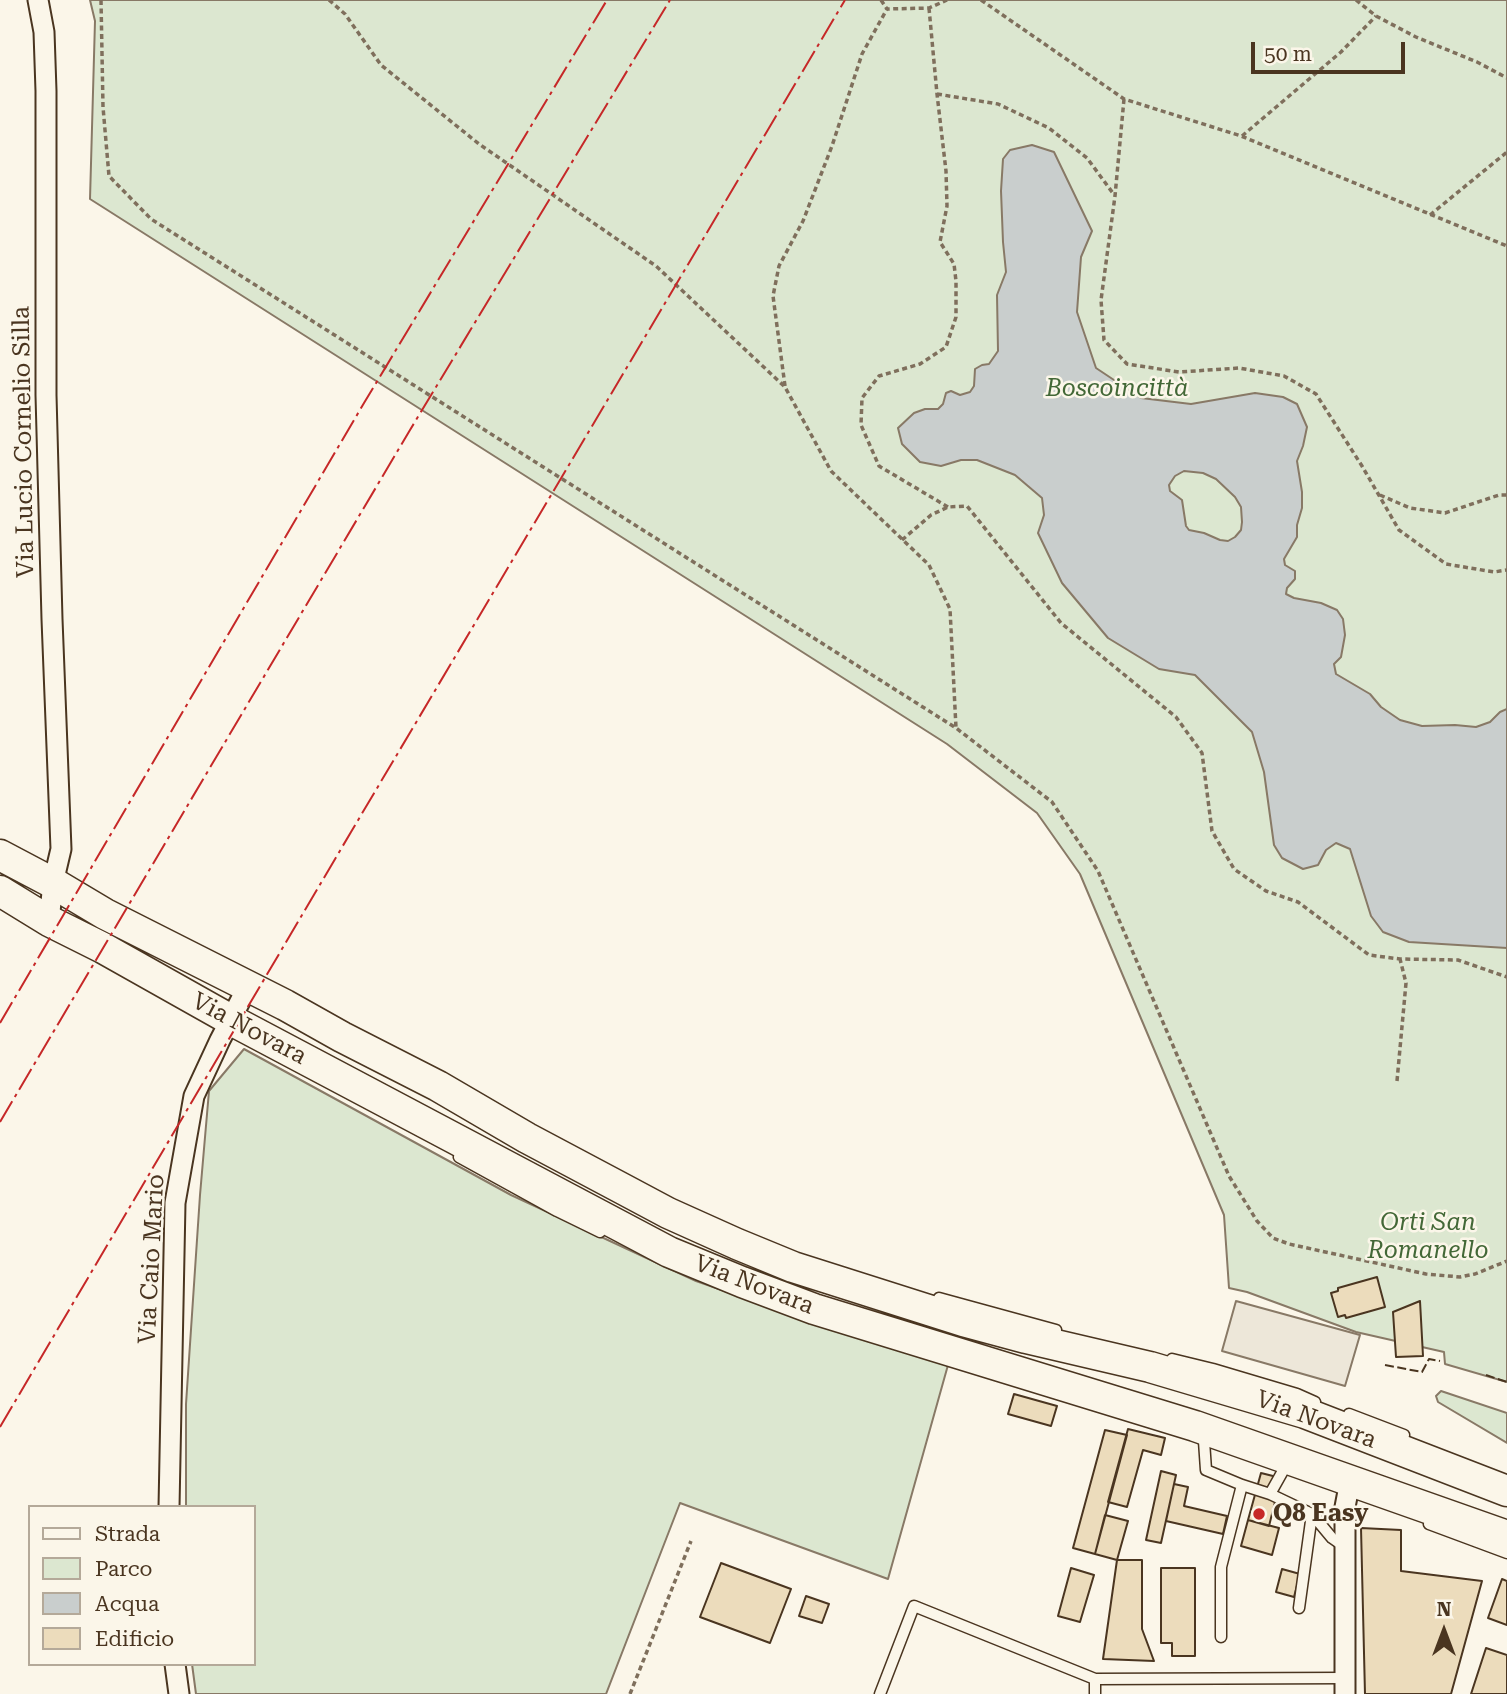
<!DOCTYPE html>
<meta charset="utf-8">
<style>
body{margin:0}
#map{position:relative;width:1507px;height:1694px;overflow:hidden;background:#fbf6e9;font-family:"Roboto Serif",serif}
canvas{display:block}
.legend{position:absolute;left:28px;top:1505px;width:228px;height:161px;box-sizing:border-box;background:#fbf6e9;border:2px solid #b4a999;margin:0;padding:9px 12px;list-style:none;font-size:21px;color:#4a3520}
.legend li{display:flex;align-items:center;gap:14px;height:35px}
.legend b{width:35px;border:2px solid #b4a999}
.north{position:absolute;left:1409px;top:1596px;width:70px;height:70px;-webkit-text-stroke:5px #fbf6e9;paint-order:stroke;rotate:0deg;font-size:19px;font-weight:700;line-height:28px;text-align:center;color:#4a3520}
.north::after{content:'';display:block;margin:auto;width:24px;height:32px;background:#4a3520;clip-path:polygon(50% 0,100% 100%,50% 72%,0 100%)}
.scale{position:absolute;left:1251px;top:42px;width:154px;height:32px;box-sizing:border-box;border:4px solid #4a3520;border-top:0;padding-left:9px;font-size:21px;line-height:24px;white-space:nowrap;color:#4a3520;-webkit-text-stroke:5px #fbf6e9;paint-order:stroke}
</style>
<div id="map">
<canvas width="1507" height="1694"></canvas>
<ul class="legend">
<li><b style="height:9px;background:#fbf6e9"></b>Strada</li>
<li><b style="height:19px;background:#dce7d0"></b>Parco</li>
<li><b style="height:19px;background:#c9cecd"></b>Acqua</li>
<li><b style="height:19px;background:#ecdcbc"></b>Edificio</li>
</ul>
<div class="north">N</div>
<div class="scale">50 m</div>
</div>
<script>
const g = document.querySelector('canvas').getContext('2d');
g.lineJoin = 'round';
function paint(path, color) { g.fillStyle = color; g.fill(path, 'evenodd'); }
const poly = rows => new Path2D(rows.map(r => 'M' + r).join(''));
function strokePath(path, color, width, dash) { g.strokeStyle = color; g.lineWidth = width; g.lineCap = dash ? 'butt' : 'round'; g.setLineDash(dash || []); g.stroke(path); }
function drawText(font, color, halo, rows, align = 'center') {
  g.font = font + ' "Roboto Serif",serif'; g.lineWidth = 5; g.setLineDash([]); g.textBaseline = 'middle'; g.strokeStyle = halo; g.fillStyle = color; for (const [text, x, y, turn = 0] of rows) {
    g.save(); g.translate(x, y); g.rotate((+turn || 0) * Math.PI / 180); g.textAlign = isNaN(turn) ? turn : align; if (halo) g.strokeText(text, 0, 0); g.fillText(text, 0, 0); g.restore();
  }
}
const green = poly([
 [90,0,1507,0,1507,1382,1445,1364,1444,1352,1356,1332,1247,1292,1229,1288,1224,1215,1080,874,1037,813,947,744,90,199,95,21,90,0],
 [244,1049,511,1195,696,1281,822,1325,948,1365,888,1579,680,1503,606,1694,196,1694,192,1664,254,1664,254,1507,186,1507,186,1404,200,1195,209,1091,244,1049],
 [1441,1391,1507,1413,1507,1443,1438,1402,1436,1396,1441,1391]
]);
const parking = poly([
 [1236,1301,1360,1335,1345,1386,1222,1351,1236,1301]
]);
const water = poly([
 [1032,145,1054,152,1092,231,1081,257,1077,312,1096,368,1141,398,1191,404,1255,393,1283,397,1297,404,1307,427,1303,446,1297,461,1302,492,1302,508,1297,525,1297,537,1284,559,1285,565,1295,571,1295,579,1287,588,1286,594,1294,598,1321,603,1337,610,1343,619,1345,635,1341,657,1334,664,1336,674,1370,694,1381,707,1400,720,1422,726,1455,725,1476,727,1490,722,1500,712,1507,709,1507,948,1409,942,1383,932,1371,916,1350,849,1336,843,1326,850,1318,865,1303,869,1282,858,1274,845,1264,772,1252,732,1195,675,1159,669,1108,638,1062,583,1038,533,1044,515,1042,498,1015,475,977,460,961,460,941,466,920,462,902,444,898,428,914,413,925,409,938,409,943,404,946,393,951,391,960,395,970,392,974,386,975,369,982,365,989,364,998,351,997,295,1006,272,1003,242,1001,191,1003,159,1010,150,1032,145],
 [1184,471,1203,473,1216,479,1235,497,1241,507,1242,522,1241,530,1235,537,1228,541,1220,540,1204,533,1189,530,1186,526,1182,500,1170,491,1169,485,1175,476,1184,471]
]);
const building = poly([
 [1377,1277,1385,1307,1346,1318,1345,1315,1338,1317,1331,1293,1338,1291,1338,1288,1377,1277],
 [1420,1301,1423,1356,1396,1357,1393,1312,1420,1301],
 [1014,1394,1057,1406,1051,1426,1008,1414,1014,1394],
 [1128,1429,1165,1438,1161,1455,1143,1450,1127,1507,1108,1502,1128,1429],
 [1105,1430,1127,1435,1095,1554,1073,1548,1105,1430],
 [1161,1471,1176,1475,1161,1543,1146,1540,1161,1471],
 [1261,1473,1281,1478,1269,1526,1248,1520,1261,1473],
 [1174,1484,1188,1487,1184,1506,1227,1516,1223,1534,1166,1521,1174,1484],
 [1105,1515,1128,1521,1117,1560,1095,1554,1105,1515],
 [1248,1520,1279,1528,1272,1555,1241,1546,1248,1520],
 [1361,1528,1401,1530,1401,1571,1482,1581,1451,1694,1365,1694,1361,1528],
 [1117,1560,1142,1560,1142,1629,1154,1661,1103,1659,1117,1560],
 [721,1563,791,1589,770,1643,700,1617,721,1563],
 [1071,1568,1094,1575,1080,1622,1058,1616,1071,1568],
 [1161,1568,1195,1568,1195,1656,1172,1656,1172,1643,1161,1643,1161,1568],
 [1282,1569,1300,1574,1294,1597,1276,1592,1282,1569],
 [1502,1579,1507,1581,1507,1625,1488,1618,1502,1579],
 [806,1596,829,1604,822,1623,799,1616,806,1596],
 [1486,1648,1507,1655,1507,1694,1471,1694,1486,1648]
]);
const path = poly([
 [101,0,103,107,109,176,151,219,956,728,1052,802,1098,871,1229,1176,1257,1221,1273,1238,1289,1244,1426,1274,1460,1277,1475,1274,1507,1261],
 [329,0,345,14,381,65,479,144,656,266,785,387,831,471,929,565,950,609,956,728],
 [881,0,887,9,929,8,947,0],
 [981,0,1124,99,1241,136,1507,246],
 [1356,0,1376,16,1416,37,1477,62,1507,78],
 [929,8,937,94,946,171,947,206,940,242,954,264,956,281,956,317,946,347,920,364,879,376,862,398,861,425,879,466,948,507],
 [937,94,998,104,1049,128,1087,158,1115,196],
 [1124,99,1115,196,1101,300,1104,340,1127,364,1179,372,1239,368,1284,376,1316,394,1362,466,1399,530,1446,564,1494,572,1507,570],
 [1242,136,1341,52,1376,16],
 [1430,215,1507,152],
 [785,386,773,296,779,266,803,221,832,146,862,54,887,9],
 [1380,495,1410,508,1445,513,1499,495,1507,495],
 [902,540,931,515,948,507,967,506,1061,623,1176,717,1202,753,1212,831,1234,869,1266,891,1298,902,1369,955,1400,959,1458,960,1507,977],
 [1397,1081,1406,983,1400,959],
 [630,1694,691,1541]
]);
const lane = poly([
 [459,1157,557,1211,600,1232],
 [939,1298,1056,1330],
 [1172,1359,1213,1369,1297,1394,1315,1402],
 [1349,1414,1404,1435],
 [1204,1441,1206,1470,1242,1485,1270,1494,1312,1514,1332,1538,1345,1547],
 [1270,1494,1284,1469],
 [1429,1524,1507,1553],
 [1299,1608,1312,1514],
 [1221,1637,1221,1567,1242,1485],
 [880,1694,914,1606,1095,1679,1345,1678],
 [1095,1694,1095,1679]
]);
const street = poly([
 [38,0,44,32,46,91,46,395,52,619,61,849,53,883,49,921],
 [169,1507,175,1203,194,1096,220,1040,248,986],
 [175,1664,179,1694],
 [1345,1694,1345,1507,1350,1481]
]);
const primary = poly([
 [0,855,53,883,105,914,285,1005,342,1037,438,1086,527,1138,623,1189,668,1213,737,1244,793,1267,963,1321,1026,1338,1150,1367,1305,1413,1507,1491],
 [0,891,49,921,103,948,231,1020,669,1252,742,1282,814,1309,1195,1426,1507,1536]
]);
const fence = poly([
 [1385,1365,1422,1372,1429,1359,1440,1361],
 [1486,1375,1507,1382]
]);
const power = poly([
 [0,1023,364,403,607,0],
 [0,1122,410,430,670,0],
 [0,1427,351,832,845,0]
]);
const markers = [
 [1259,1514,7,"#c62828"]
];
const parkNames = [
 ["Boscoincittà",1117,389],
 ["Orti San",1428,1223],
 ["Romanello",1428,1251]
];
const streetNames = [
 ["Via Lucio Cornelio Silla",24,442,-91],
 ["Via Novara",249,1029,28],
 ["Via Caio Mario",152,1259,-87],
 ["Via Novara",754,1285,21],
 ["Via Novara",1316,1420,20]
];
const poiNames = [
 ["Q8 Easy",1273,1514]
];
paint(green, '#dce7d0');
strokePath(green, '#887966', 2);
paint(parking, '#ede7d9');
strokePath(parking, '#887966', 2);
paint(water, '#c9cecd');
strokePath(water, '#887966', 2);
paint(building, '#ecdcbc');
strokePath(building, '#4a3520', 2);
strokePath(lane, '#4a3520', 13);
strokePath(street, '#4a3520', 23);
strokePath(primary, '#4a3520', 33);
strokePath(path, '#7f6f5c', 3.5, [5, 3.5]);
strokePath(lane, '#fbf6e9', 10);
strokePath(street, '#fbf6e9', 19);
strokePath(primary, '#fbf6e9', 30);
strokePath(fence, '#4a3520', 2, [9, 3.5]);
strokePath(power, '#c62828', 2, [24, 5, 3.5, 5]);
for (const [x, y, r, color] of markers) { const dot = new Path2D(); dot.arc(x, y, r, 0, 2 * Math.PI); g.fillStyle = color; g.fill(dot); strokePath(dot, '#fbf6e9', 2.5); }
drawText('italic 24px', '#436837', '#fbf6e9', parkNames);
drawText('24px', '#4a3520', '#fbf6e9', streetNames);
drawText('bold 24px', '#4a3520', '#fbf6e9', poiNames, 'left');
</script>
